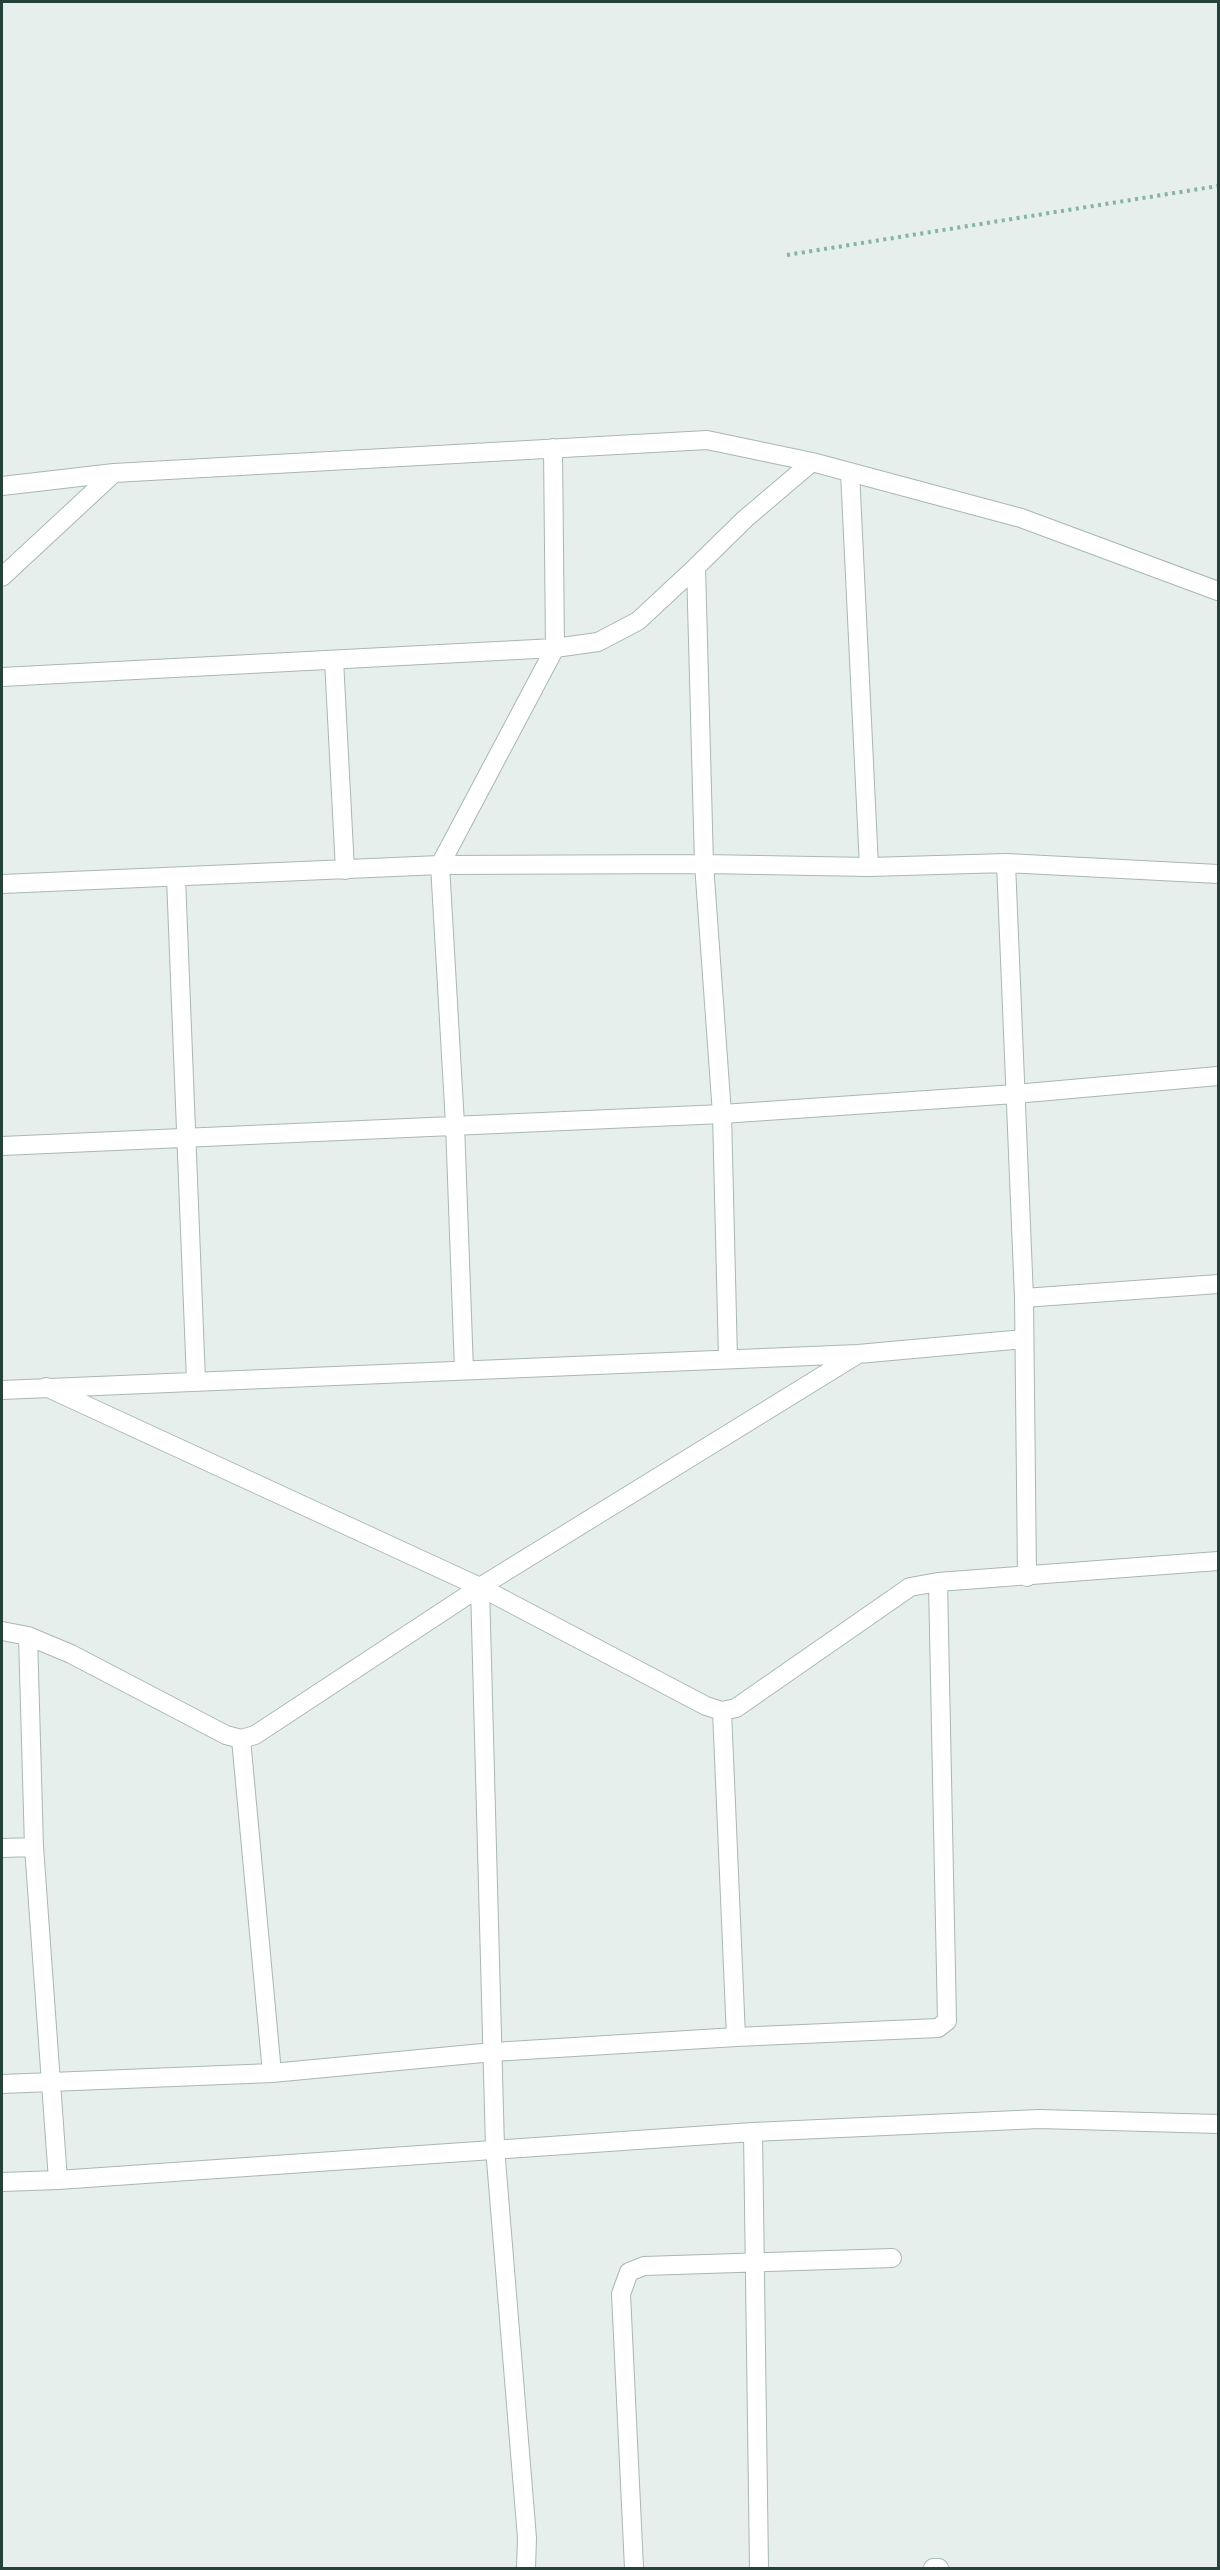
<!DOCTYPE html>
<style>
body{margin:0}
#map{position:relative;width:1220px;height:2570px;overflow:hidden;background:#e6efeb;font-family:Mulish,sans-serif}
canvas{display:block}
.frame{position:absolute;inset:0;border:3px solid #24423a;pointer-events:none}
</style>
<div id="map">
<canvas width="1220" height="2570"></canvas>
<div class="frame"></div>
</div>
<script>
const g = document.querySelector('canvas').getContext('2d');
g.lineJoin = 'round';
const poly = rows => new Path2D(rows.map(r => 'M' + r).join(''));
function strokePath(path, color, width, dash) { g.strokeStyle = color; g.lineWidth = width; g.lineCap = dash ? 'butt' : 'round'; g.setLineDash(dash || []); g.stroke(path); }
const path = poly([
 [787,255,1218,186]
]);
const minor = poly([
 [553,448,555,648,598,642,638,621,696,567,704,864,722,1114,728,1359],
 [850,472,869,867],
 [2,486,114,473,707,440,812,462,1021,518,1218,591],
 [696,567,745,519,812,462],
 [2,577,114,473],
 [334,660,345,870],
 [2,677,555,648,440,865,455,1124,464,1370],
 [1006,863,1218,874],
 [176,878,196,1381],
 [2,884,440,865,704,864,869,867,1006,863,1024,1298,1027,1577],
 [2,1146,722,1114,1015,1094,1218,1076],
 [1024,1298,1218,1284],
 [46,1387,480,1587,706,1706,722,1711,736,1708,910,1587,938,1582,1218,1561],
 [2,1390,858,1354,1024,1339],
 [2,1631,28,1636,71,1654,226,1735,241,1739,255,1735,480,1587],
 [28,1636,34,1847,58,2180],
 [722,1711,736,2037],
 [241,1739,272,2073],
 [2,1848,34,1847],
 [2,2084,272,2073,493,2052,736,2037,938,2028,947,2021,938,1582],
 [753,2132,759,2568],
 [2,2182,58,2180,753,2132,1039,2119,1218,2124],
 [526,2568,527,2538,495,2148,480,1587,858,1354],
 [634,2568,621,2294,629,2272,644,2266,892,2258],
 [933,2568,939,2568]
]);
strokePath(minor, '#a8b8b2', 20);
strokePath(path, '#86b3a5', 4, [3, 4.5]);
strokePath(minor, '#fff', 18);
</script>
